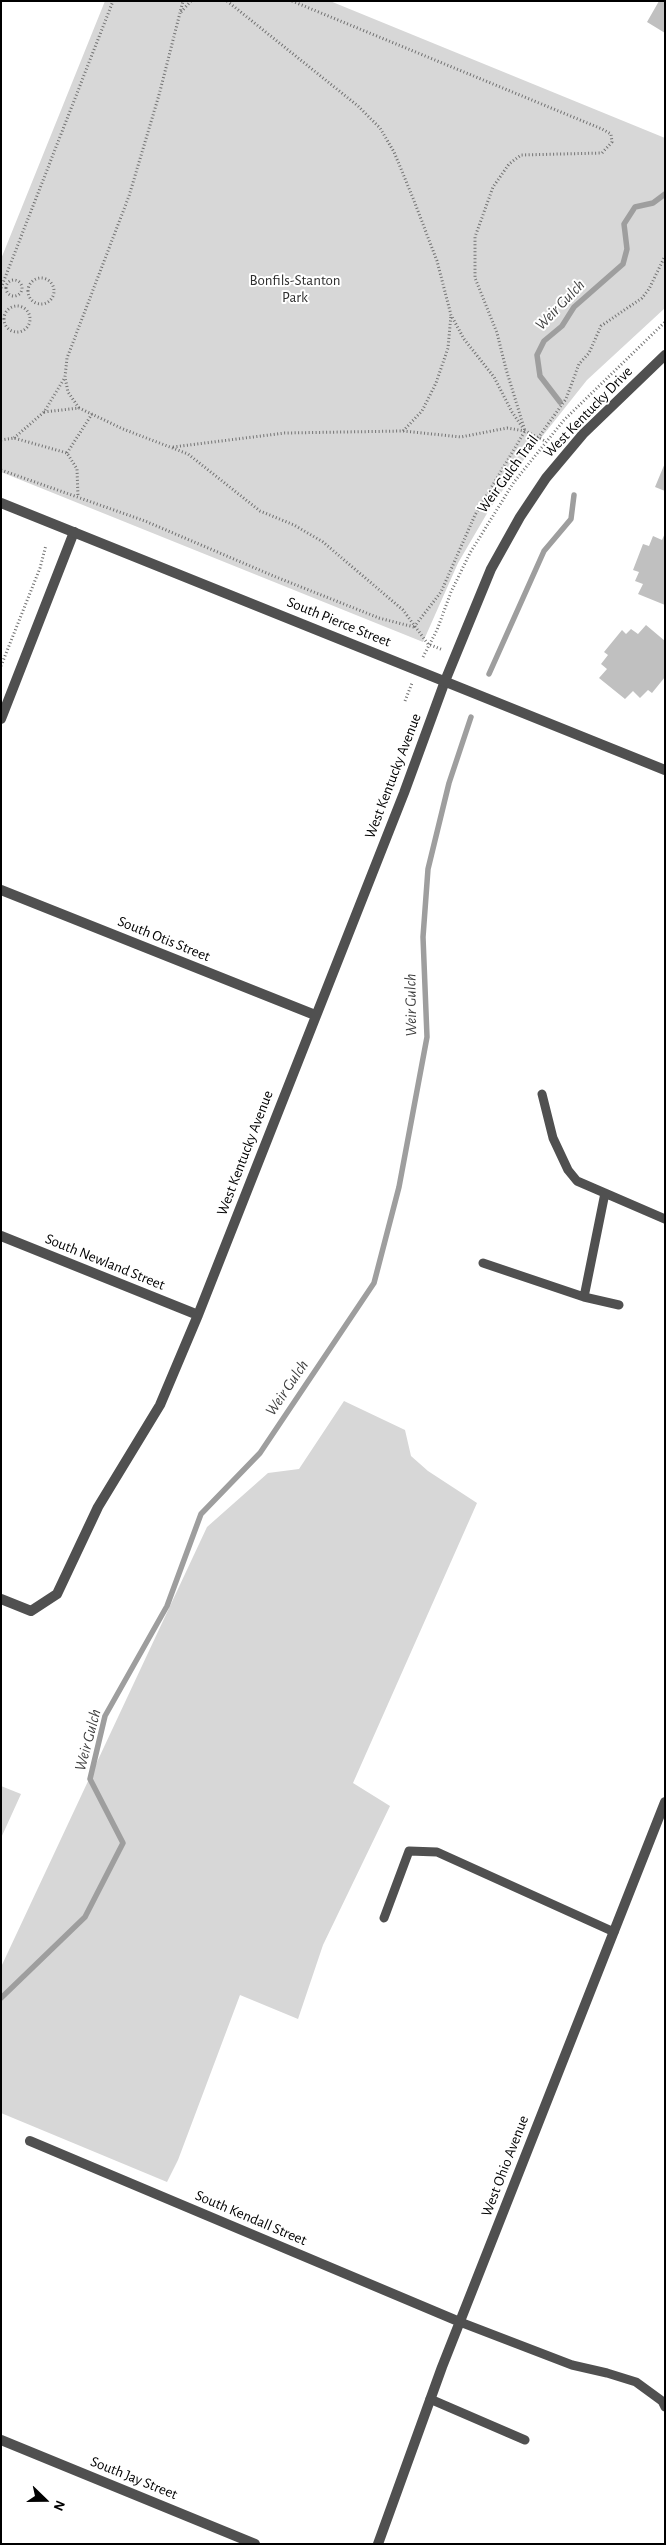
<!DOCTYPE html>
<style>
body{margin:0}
#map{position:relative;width:666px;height:2545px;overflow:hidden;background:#fff;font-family:"Alegreya Sans",sans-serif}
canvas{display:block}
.frame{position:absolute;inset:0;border:2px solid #000;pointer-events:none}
.north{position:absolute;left:20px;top:2475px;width:50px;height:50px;-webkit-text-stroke:4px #fff;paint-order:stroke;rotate:112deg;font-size:14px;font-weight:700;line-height:20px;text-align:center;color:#000}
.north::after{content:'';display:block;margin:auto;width:18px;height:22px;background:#000;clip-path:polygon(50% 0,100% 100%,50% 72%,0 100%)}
</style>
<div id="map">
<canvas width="666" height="2545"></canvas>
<div class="frame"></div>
<div class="north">N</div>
</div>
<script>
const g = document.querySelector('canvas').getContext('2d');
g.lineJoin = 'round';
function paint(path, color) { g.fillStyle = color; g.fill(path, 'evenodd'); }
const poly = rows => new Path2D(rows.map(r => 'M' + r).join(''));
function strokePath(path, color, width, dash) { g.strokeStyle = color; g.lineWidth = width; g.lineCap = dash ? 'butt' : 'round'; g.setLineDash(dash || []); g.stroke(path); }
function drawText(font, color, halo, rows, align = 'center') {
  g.font = font + ' "Alegreya Sans",sans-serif'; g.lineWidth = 4; g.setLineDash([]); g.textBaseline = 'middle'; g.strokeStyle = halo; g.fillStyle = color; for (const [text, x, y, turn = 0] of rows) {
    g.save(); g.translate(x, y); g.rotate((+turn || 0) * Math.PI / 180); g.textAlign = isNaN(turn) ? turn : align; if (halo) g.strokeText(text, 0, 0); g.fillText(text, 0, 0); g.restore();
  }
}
const green = poly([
 [105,1,330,1,665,138,665,308,587,380,525,458,489,510,458,563,423,642,1,472,1,259],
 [344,1401,405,1430,411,1456,428,1471,477,1503,353,1783,390,1806,323,1945,298,2019,240,1995,178,2160,167,2182,1,2113,1,1967,207,1527,268,1473,299,1469],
 [1,1786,21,1794,1,1838]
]);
const stream = poly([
 [560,402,540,376,537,355,544,341,562,326,574,307,623,264,627,249,624,224,635,207,653,203,665,194],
 [489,674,544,551,571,519,574,495],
 [1,1998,85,1917,123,1843,90,1779,105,1716,167,1606,201,1514,260,1453,374,1283,399,1187,427,1037,423,937,428,869,449,783,471,717]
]);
const building = poly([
 [659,1,665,1,665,33,647,22],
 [665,463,665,491,655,487],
 [665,533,665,605,638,594,643,584,635,581,639,572,633,570,643,544,649,546,653,536,662,540],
 [646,625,665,641,665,677,652,693,648,690,640,698,633,691,625,699,599,678,607,669,601,664,608,655,604,652,622,630,626,634,631,629,638,634]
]);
const path = poly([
 [227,1,358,106,380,128,394,152,413,198,437,261,451,315,464,339,494,377,512,412,523,428],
 [292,1,602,129,611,134,612,142,602,153,521,155,509,164,493,187,475,237,475,278,497,333,506,369,525,431,475,515,441,592,414,627],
 [181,12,191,1],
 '28 291a13 13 0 1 1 26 0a13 13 0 1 1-26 0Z',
 '6 288a8 8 0 1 1 16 0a8 8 0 1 1-16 0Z',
 [1,288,113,1],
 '4 319a13 13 0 1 1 26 0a13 13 0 1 1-26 0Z',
 [79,408,68,392,65,377,67,358,129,196,159,95,183,1],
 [44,412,79,408,123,429,188,454,260,511,294,525,323,542,403,610,428,644,443,650],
 [403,431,422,411,436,383,448,348,451,315],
 [14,438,44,412,64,379],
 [538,438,566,399,579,364,589,353,601,326,642,298,649,289,665,256],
 [1,440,14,438,67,453,77,469,78,497],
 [173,447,285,433,403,431,461,437,507,428,525,431,545,441],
 [67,453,92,414],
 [1,470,145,521,276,577,379,618,414,627],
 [423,657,437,630,451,592,470,553,514,482,564,420,665,322],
 [1,666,40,568,46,545],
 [405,701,412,683]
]);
const service = poly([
 [542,1094,553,1138,568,1170,577,1181,665,1219],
 [605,1193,584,1297,619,1305],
 [483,1263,584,1297],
 [384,1918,409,1851,437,1852,614,1932],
 [460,2322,572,2365,607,2373,636,2382,662,2401,665,2407],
 [430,2399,525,2440]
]);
const minor = poly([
 [1,719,74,532],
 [1,890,315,1015],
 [1,1236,198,1315],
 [1,1599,31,1611,57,1594,98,1507,160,1405,198,1315,404,793,445,681],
 [30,2141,460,2322],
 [1,2440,255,2544],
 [378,2544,442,2367,665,1802]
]);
const tertiary = poly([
 [1,503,665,770],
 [445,681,491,569,520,517,546,478,583,434,665,355]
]);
const parkNames = [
 ["Bonfils-Stanton",295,280],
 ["Park",295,297]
];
const streetNames = [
 ["West Kentucky Drive",588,412,-46],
 ["Weir Gulch Trail",508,474,-54],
 ["South Pierce Street",339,622,22],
 ["West Kentucky Avenue",393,776,-69],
 ["South Otis Street",164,939,22],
 ["West Kentucky Avenue",245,1153,-69],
 ["South Newland Street",105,1262,22],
 ["West Ohio Avenue",505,2166,-69],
 ["South Kendall Street",251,2218,23],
 ["South Jay Street",134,2478,22]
];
const waterNames = [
 ["Weir Gulch",560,305,-46],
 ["Weir Gulch",411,1005,-91],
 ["Weir Gulch",287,1388,-56],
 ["Weir Gulch",88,1740,-75]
];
paint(green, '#d7d7d7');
strokePath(stream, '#9e9e9e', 5.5);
paint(building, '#c0c0c0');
strokePath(path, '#727272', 3, [1, 2.5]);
strokePath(service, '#505050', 9);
strokePath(minor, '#505050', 10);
strokePath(tertiary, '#505050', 10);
drawText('15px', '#2e2e2e', '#fff', parkNames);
drawText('15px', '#000', '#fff', streetNames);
drawText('italic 16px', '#3f3f3f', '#fff', waterNames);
</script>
